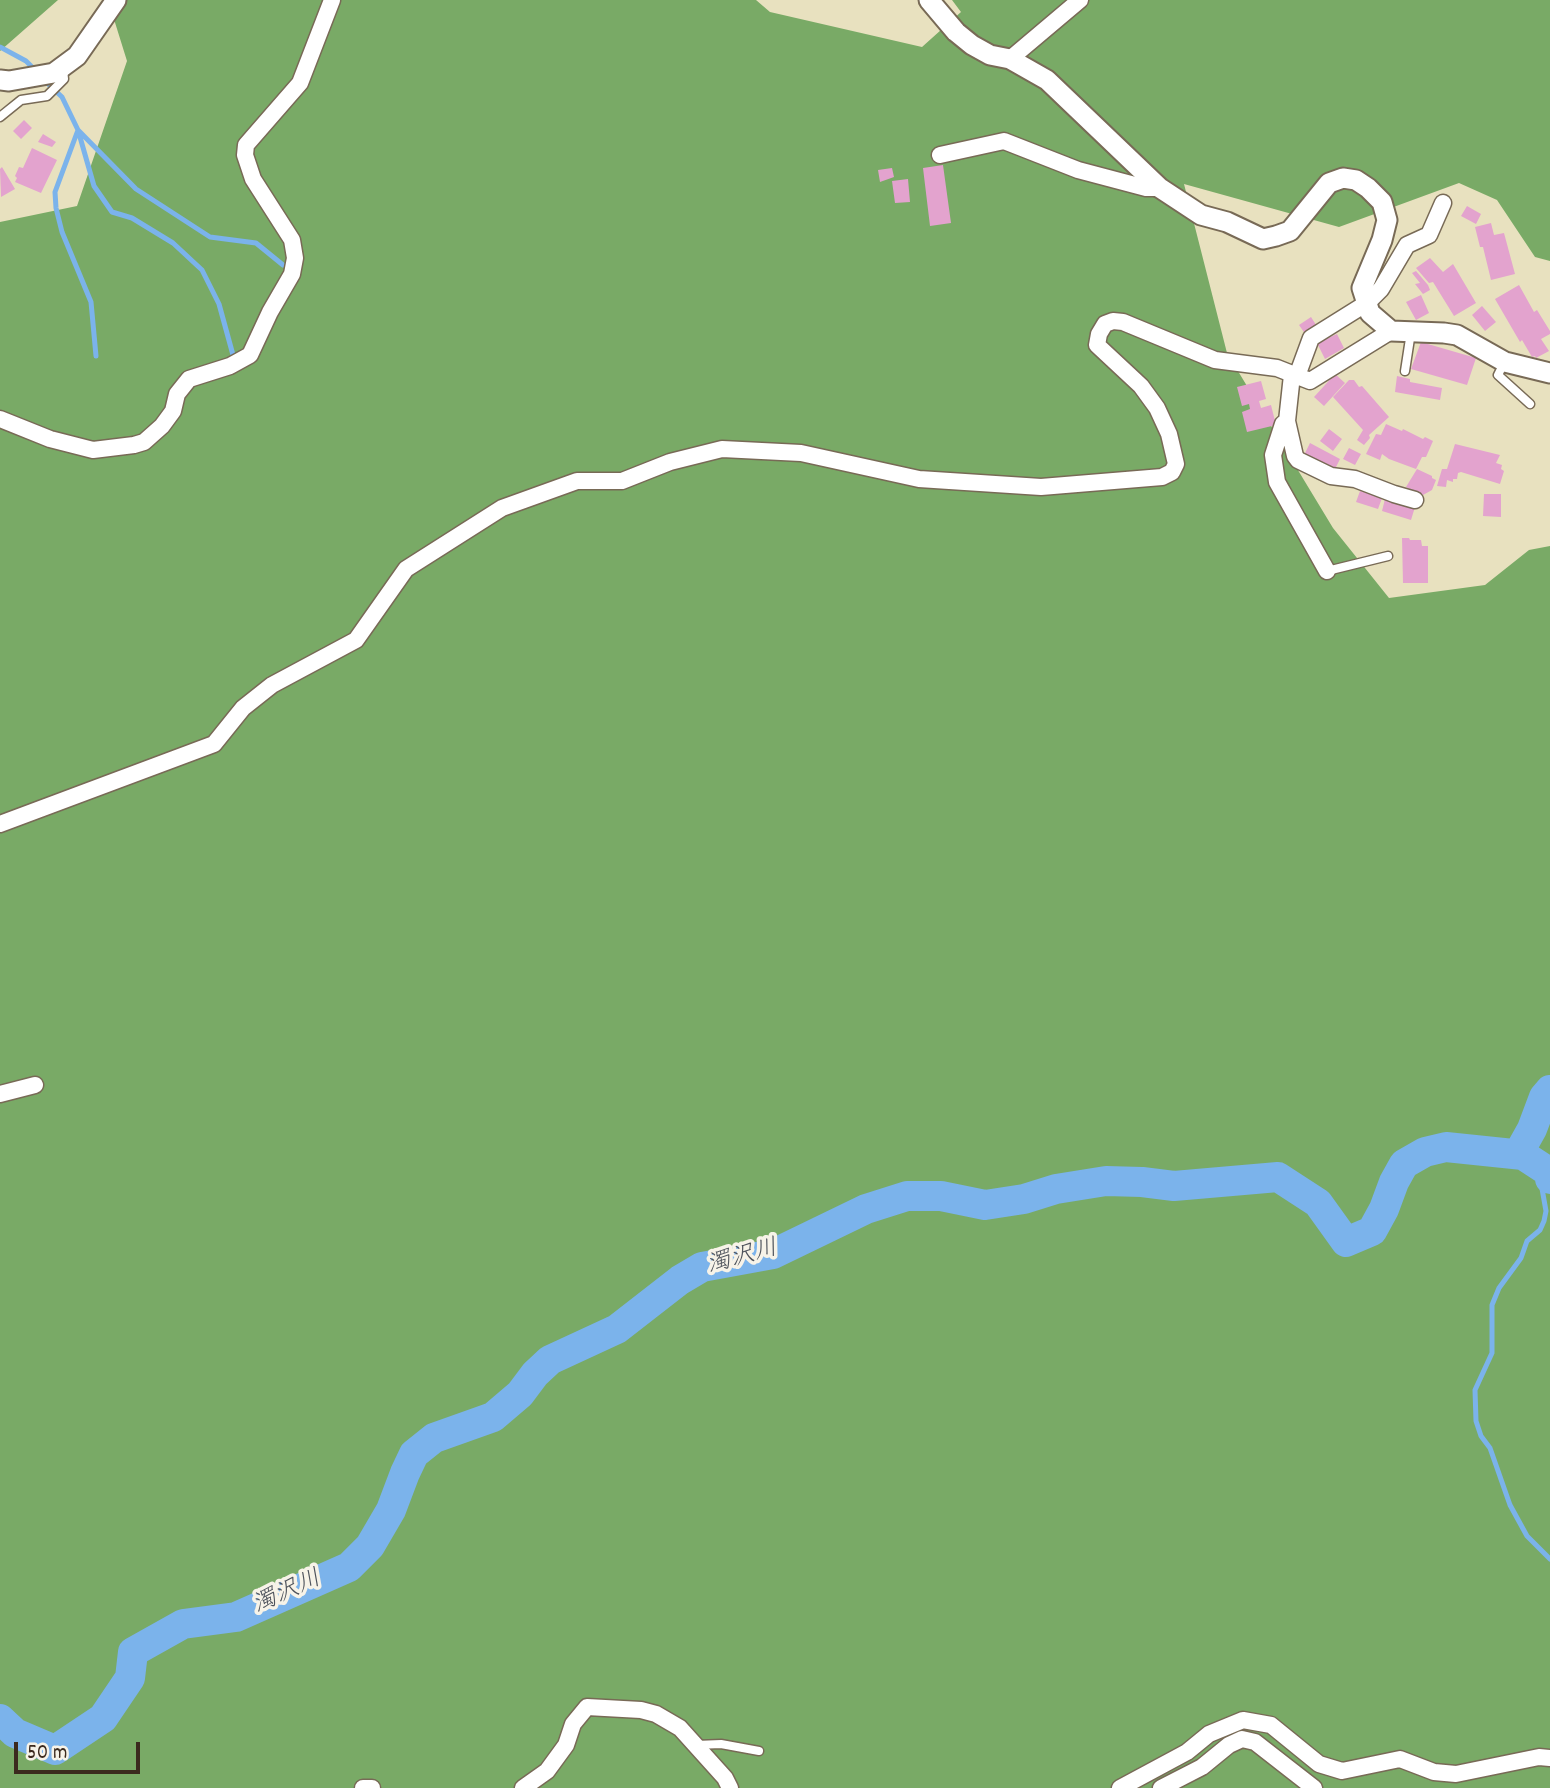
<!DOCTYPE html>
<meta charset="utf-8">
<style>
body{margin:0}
#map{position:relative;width:1550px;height:1788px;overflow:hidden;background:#e8e1bf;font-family:Dekko,sans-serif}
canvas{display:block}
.scale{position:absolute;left:14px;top:1742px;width:126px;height:32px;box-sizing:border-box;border:4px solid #3b2a1e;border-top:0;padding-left:9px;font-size:21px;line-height:24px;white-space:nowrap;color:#3b2a1e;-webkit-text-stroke:5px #f7f3e8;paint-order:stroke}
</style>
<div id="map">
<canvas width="1550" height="1788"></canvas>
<div class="scale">50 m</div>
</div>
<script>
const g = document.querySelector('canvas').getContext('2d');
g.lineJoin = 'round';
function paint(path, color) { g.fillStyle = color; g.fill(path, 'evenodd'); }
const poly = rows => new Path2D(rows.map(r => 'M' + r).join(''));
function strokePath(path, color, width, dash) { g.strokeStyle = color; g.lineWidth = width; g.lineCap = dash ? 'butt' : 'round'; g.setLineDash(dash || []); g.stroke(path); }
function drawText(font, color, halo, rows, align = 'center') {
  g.font = font + ' Dekko,"Klee One",sans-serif'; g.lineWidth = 7; g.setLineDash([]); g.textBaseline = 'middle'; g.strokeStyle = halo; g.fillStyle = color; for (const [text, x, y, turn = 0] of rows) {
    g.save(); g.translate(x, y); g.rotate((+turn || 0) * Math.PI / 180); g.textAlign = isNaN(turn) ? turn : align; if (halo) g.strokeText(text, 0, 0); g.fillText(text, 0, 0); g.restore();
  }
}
const forest = poly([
 [0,0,58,0,0,51],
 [108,0,756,0,770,12,922,47,961,12,952,0,1550,0,1550,261,1535,257,1497,200,1459,183,1339,227,1184,184,1227,353,1333,528,1389,598,1485,585,1529,550,1550,546,1550,1788,0,1788,0,222,77,206,127,61]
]);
const water = poly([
 [1446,1145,1514,1149,1521,1146,1525,1152,1550,1162,1550,1183,1525,1161,1446,1151]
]);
const stream = poly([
 [0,47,26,61,35,70],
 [44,80,62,97,78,130,94,186,112,212,132,218,173,243,202,270,219,304,233,355],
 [96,356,91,302,62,232,56,208,55,192,78,130,136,189,210,237,256,243,283,265],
 [1543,1171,1541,1183,1546,1211,1544,1221,1540,1230,1527,1241,1521,1258,1499,1288,1492,1305,1492,1353,1475,1390,1476,1421,1481,1436,1490,1448,1510,1505,1527,1536,1550,1559]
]);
const river = poly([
 [1518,1154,1532,1129,1544,1097,1550,1090],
 [0,1719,15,1733,55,1750,103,1718,130,1678,133,1652,183,1624,236,1617,349,1567,370,1546,391,1510,405,1473,414,1454,434,1438,493,1417,520,1394,535,1374,550,1360,617,1329,680,1280,702,1267,773,1254,866,1209,907,1196,941,1196,985,1205,1024,1199,1056,1189,1106,1181,1142,1182,1174,1186,1278,1177,1318,1203,1346,1242,1372,1231,1384,1209,1394,1182,1404,1164,1425,1152,1446,1147,1523,1155,1549,1172,1550,1179]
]);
const building = poly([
 [24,120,32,128,21,139,13,131],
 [43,134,56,142,52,147,38,142],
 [32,148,57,160,41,193,15,182,17,178,15,176,19,167,23,168],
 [943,165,951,223,930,226,923,168],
 [2,167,15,189,1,197,0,169],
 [892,168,894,177,880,182,878,170],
 [908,179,910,202,895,203,892,181],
 [1467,206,1481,214,1476,224,1461,216],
 [1491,223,1494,235,1504,233,1515,274,1491,280,1483,247,1480,247,1475,227],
 [1430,258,1443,272,1453,264,1476,303,1454,316,1433,282,1429,283,1416,268],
 [1416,271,1428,285,1430,290,1423,294,1415,284,1420,283,1412,273],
 [1519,285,1534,312,1537,310,1550,331,1550,334,1541,339,1549,351,1536,358,1535,356,1532,357,1522,340,1520,342,1495,299],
 [1421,295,1429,313,1416,320,1406,302],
 [1482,306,1496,322,1485,331,1472,315],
 [1311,317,1318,328,1306,335,1299,325],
 [1337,334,1344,348,1325,359,1317,343],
 [1421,342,1476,358,1467,385,1411,369],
 [1335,374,1345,383,1324,406,1314,397],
 [1397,376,1410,379,1410,382,1442,388,1440,400,1395,392],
 [1349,380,1354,380,1359,387,1362,386,1389,417,1369,435,1370,438,1364,445,1357,440,1363,430,1333,397],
 [1261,381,1266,399,1259,401,1261,408,1271,405,1276,425,1247,432,1242,412,1250,409,1249,404,1242,406,1237,387],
 [1386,424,1402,431,1403,429,1423,439,1425,437,1433,441,1426,457,1422,457,1416,469,1389,459,1382,454,1380,460,1366,454,1376,434,1381,435],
 [1329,429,1342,439,1333,451,1320,441],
 [1310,443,1340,459,1334,471,1304,455],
 [1455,444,1500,455,1496,463,1502,465,1501,469,1504,471,1500,484,1461,472,1458,473,1457,479,1453,479,1453,482,1447,480,1446,487,1437,486,1442,469,1447,469],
 [1349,448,1361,454,1355,465,1343,459],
 [1417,469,1432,476,1432,478,1436,480,1432,490,1423,495,1406,487],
 [1360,491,1382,498,1378,509,1356,502],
 [1484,494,1501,494,1501,517,1483,516],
 [1385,499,1415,507,1411,520,1382,511],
 [1402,538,1409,538,1410,540,1421,540,1422,546,1428,546,1428,583,1403,583]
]);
const service = poly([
 [0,117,21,100,47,96,64,79,63,70],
 [1504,363,1498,375,1530,404],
 [1405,371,1411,332],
 [1327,571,1388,556],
 [696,1745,721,1744,759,1751]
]);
const minor = poly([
 [1010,59,1080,0],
 [940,155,1004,141,1078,170,1146,188,1160,188],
 [1292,375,1287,421,1295,456,1298,460,1331,476,1355,479,1394,494,1415,500],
 [1297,376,1311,338,1367,303,1381,289,1407,245,1429,235,1443,203],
 [0,419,50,439,93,450,134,445,144,442,162,426,173,411,177,394,189,379,230,366,250,355,270,312,292,274,295,258,292,240,253,179,245,155,246,145,300,83,332,0],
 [1287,421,1283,424,1273,455,1277,482,1327,571],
 [0,824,214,744,243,708,272,685,356,640,406,569,502,508,577,481,622,481,670,462,722,449,801,453,919,479,1041,487,1162,477,1172,472,1176,464,1169,434,1157,408,1141,386,1097,345,1099,334,1105,324,1113,321,1123,322,1215,360,1277,368,1310,381,1391,331],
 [0,1094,35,1085],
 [363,1788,372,1788],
 [523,1788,547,1771,566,1745,573,1724,587,1707,641,1710,656,1714,680,1728,725,1778,730,1788],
 [1120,1788,1187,1752,1209,1734,1243,1720,1271,1725,1319,1764,1342,1771,1400,1759,1434,1772,1456,1774,1539,1757,1550,1758],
 [1161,1788,1202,1767,1229,1745,1242,1739,1255,1742,1314,1788]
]);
const tertiary = poly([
 [929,0,956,32,972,45,990,55,1010,59,1047,80,1160,188,1201,215,1227,222,1263,239,1276,236,1290,231,1329,183,1343,178,1356,180,1368,188,1382,202,1387,220,1382,240,1362,288,1370,313,1391,331,1444,333,1457,335,1505,362,1550,373],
 [0,80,9,81,54,73,77,56,116,0]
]);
const waterNames = [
 ["濁沢川",743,1259,-15],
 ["濁沢川",288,1594,-24]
];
paint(forest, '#79aa66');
paint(water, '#7bb3eb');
strokePath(stream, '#7bb3eb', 5);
strokePath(river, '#7bb3eb', 30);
paint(building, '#e3a3ce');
strokePath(service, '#786a56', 11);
strokePath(minor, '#786a56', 19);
strokePath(tertiary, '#786a56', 23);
strokePath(service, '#fff', 8);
strokePath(minor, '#fff', 16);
strokePath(tertiary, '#fff', 19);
drawText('italic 24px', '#4e535c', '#f7f3e8', waterNames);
</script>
